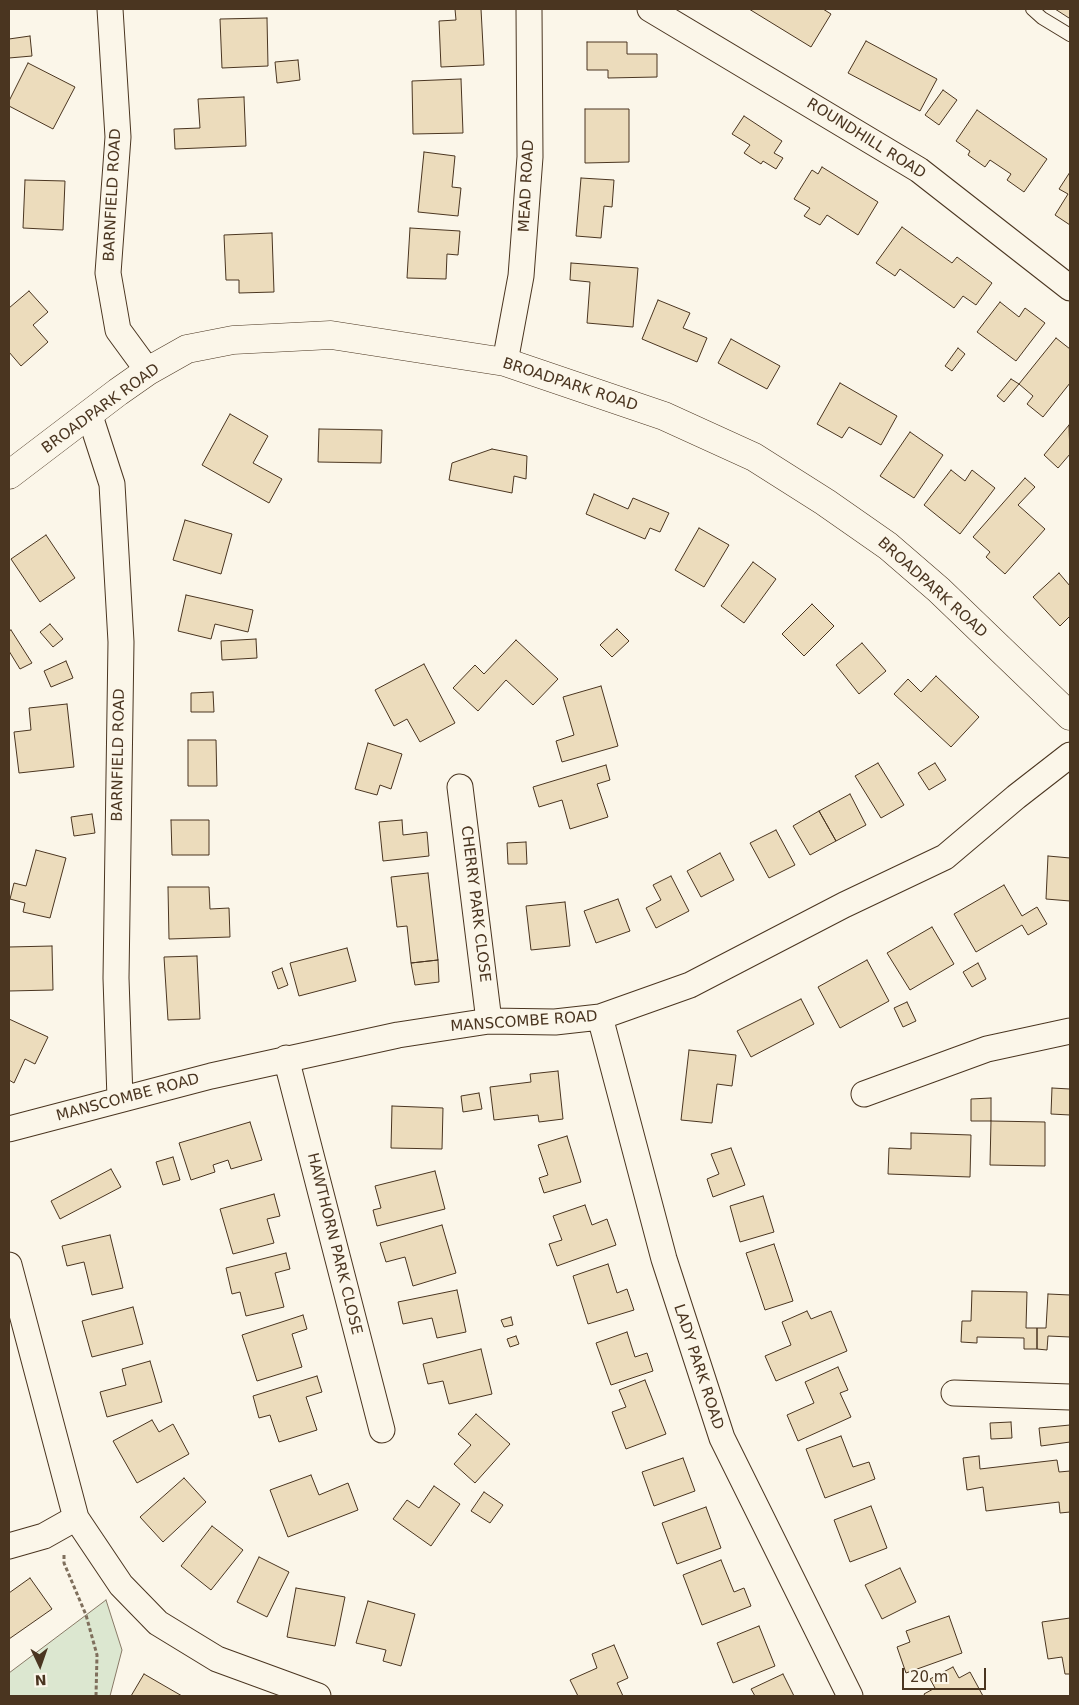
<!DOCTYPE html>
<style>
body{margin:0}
#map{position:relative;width:1079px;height:1705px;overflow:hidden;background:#fbf6e9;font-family:"DejaVu Sans",sans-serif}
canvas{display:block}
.frame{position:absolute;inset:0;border:10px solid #4a3520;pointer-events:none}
.north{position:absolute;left:15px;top:1640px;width:50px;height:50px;-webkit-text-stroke:4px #fbf6e9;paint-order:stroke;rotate:177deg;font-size:14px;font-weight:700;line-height:20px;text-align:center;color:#4a3520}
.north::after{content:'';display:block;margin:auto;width:18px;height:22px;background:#4a3520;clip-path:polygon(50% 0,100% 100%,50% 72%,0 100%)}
.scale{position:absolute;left:902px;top:1668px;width:84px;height:22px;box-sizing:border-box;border:2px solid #4a3520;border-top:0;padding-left:6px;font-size:15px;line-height:18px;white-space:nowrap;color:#4a3520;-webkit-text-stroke:4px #fbf6e9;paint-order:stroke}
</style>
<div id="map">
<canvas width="1079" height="1705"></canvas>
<div class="frame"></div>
<div class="north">N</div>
<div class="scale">20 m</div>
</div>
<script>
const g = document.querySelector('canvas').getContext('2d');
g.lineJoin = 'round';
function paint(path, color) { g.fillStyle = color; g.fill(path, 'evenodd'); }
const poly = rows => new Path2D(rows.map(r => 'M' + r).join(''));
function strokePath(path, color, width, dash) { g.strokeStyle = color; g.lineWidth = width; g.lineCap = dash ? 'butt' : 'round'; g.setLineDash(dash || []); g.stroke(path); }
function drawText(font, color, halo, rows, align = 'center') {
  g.font = font + ' "DejaVu Sans",sans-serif'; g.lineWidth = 4; g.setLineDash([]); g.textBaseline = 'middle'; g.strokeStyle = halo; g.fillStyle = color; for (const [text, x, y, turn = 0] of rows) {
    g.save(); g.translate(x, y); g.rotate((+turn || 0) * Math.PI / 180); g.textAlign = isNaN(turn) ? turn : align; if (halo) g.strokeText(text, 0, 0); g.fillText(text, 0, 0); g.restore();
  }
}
const green = poly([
 [106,1600,122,1650,110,1696,9,1696,9,1673,106,1600]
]);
const building = poly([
 [455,9,481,9,484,65,441,67,439,21,456,20,455,9],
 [749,9,823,9,831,14,811,47,749,9],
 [1055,9,1070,9,1070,16,1069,18,1055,9],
 [267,18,268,66,222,68,220,19,267,18],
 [30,36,32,56,9,58,9,39,30,36],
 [866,41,937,79,920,111,848,73,866,41],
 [587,42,627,42,627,54,657,54,657,77,608,78,608,70,587,70,587,42],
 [298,60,300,80,277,83,275,62,298,60],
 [28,63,75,87,53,129,9,106,9,101,28,63],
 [461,79,463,133,413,134,412,81,461,79],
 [943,90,957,100,939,125,925,115,943,90],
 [244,97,246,146,175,149,174,129,200,128,198,99,244,97],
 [585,109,629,109,629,162,585,163,585,109],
 [977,110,1047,159,1024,192,1007,180,1011,174,990,160,985,167,968,155,970,151,956,141,977,110],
 [744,116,782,141,774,153,783,158,776,169,763,161,761,164,744,153,750,145,732,134,744,116],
 [424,152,455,156,452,187,461,188,458,216,418,212,424,152],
 [822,167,878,202,858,235,827,215,820,225,804,216,810,208,794,199,812,170,818,174,822,167],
 [1070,172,1070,225,1055,215,1068,194,1059,189,1070,172],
 [581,178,614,180,612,207,604,206,601,238,576,236,581,178],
 [25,180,65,181,63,230,23,228,25,180],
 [902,227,952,263,957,257,992,283,976,305,963,296,954,308,900,269,895,276,876,263,902,227],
 [410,228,460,231,458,255,447,254,446,279,407,278,410,228],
 [272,233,274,292,239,293,239,280,226,280,224,235,272,233],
 [571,263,638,268,633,327,587,323,590,282,570,280,571,263],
 [29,291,48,312,33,325,48,342,21,366,9,352,9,308,29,291],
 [658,300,690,313,683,328,707,338,697,362,642,339,658,300],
 [1000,302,1019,317,1025,308,1045,323,1016,361,977,332,1000,302],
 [1056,338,1070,349,1070,383,1043,417,1027,404,1033,396,1019,384,1056,338],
 [731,339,780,366,767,389,718,363,731,339],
 [958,348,965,354,952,371,945,366,958,348],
 [1011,379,1019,384,1004,402,997,396,1011,379],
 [840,383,897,416,881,445,849,427,842,438,817,424,840,383],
 [230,414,268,436,253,463,282,479,269,503,202,465,230,414],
 [1069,425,1070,454,1058,468,1044,455,1069,425],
 [319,429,382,430,381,463,318,462,319,429],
 [910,432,943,455,914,498,880,476,910,432],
 [492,449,527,456,526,479,514,476,512,493,449,480,452,463,492,449],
 [951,470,965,481,972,470,995,488,960,534,924,505,951,470],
 [1025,478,1035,487,1018,505,1045,529,1005,574,986,557,990,552,973,537,1025,478],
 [594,494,628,509,633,498,669,513,660,532,650,528,645,539,586,514,594,494],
 [185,520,232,534,221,574,173,560,185,520],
 [699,528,729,545,704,587,675,570,699,528],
 [46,535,75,578,40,602,11,559,46,535],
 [753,562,776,579,744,623,721,606,753,562],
 [1059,573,1070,586,1070,616,1060,626,1033,597,1059,573],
 [186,595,253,610,248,632,215,624,211,639,178,631,186,595],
 [812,604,834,626,804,656,782,634,812,604],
 [50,624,63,639,53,647,40,632,50,624],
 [617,629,629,641,612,657,600,645,617,629],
 [11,630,32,663,20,669,9,651,9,631,11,630],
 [256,639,257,658,222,660,221,641,256,639],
 [516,640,558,679,533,705,506,680,478,711,453,688,475,665,484,674,516,640],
 [862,643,886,671,859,694,836,665,862,643],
 [66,661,73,678,51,687,44,671,66,661],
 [424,664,455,723,420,742,407,719,394,726,375,690,424,664],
 [936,676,979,717,951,747,894,694,908,679,921,692,936,676],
 [601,686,618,746,562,762,556,741,574,735,563,697,601,686],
 [213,692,214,712,191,712,191,693,213,692],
 [67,704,74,767,19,773,14,732,31,730,29,708,67,704],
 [188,740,216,740,217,786,188,786,188,740],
 [368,743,402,754,391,789,380,785,377,795,355,789,368,743],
 [878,763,904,805,881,818,855,776,878,763],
 [935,763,946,780,929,790,918,773,935,763],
 [606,765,610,780,597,784,608,817,570,829,562,800,539,807,533,787,606,765],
 [850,794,866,825,836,841,819,811,850,794],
 [819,811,836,841,810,855,793,826,819,811],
 [92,814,95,833,74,836,71,817,92,814],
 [171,820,209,820,209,855,172,855,171,820],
 [402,820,403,835,427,832,429,856,383,861,379,822,402,820],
 [776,830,795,865,769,878,750,843,776,830],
 [526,842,527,864,508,864,507,843,526,842],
 [36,850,66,858,50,918,23,912,25,903,10,899,14,883,26,886,36,850],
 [720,853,734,880,701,897,687,871,720,853],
 [1048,856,1070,858,1070,901,1046,899,1048,856],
 [428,873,438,960,411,963,407,926,397,927,391,877,428,873],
 [671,876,689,911,656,928,646,908,661,900,653,885,671,876],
 [1004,885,1022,916,1037,907,1047,924,1028,935,1022,925,976,952,954,914,1004,885],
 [168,887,209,887,210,909,229,908,230,937,169,939,168,887],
 [618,899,630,931,596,943,584,911,618,899],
 [565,902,570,946,531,950,526,906,565,902],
 [932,927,954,964,910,990,887,953,932,927],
 [52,946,53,990,9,991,9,947,52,946],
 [347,948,356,981,299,996,290,963,347,948],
 [197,956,200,1019,168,1020,164,957,197,956],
 [438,960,439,982,415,985,411,963,438,960],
 [867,960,889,1001,840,1028,818,987,867,960],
 [978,963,986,979,972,987,963,972,978,963],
 [282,968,288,985,278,989,272,972,282,968],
 [801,999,814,1024,751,1057,737,1031,801,999],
 [907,1002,916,1021,903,1027,894,1008,907,1002],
 [9,1019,48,1037,35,1064,25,1059,14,1083,9,1080,9,1019],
 [689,1050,736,1055,732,1086,717,1084,712,1123,681,1120,689,1050],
 [558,1071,563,1119,539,1122,538,1115,494,1120,490,1087,531,1082,530,1074,558,1071],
 [1052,1088,1070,1089,1070,1115,1051,1114,1052,1088],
 [479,1093,482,1109,463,1112,461,1096,479,1093],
 [991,1098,991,1121,971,1121,971,1099,991,1098],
 [392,1106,443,1108,442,1149,391,1148,392,1106],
 [991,1121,1045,1122,1045,1166,990,1165,991,1121],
 [250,1122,262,1160,231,1169,228,1160,213,1165,215,1172,191,1180,179,1143,250,1122],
 [911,1133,971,1135,970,1177,888,1174,889,1148,911,1149,911,1133],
 [567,1136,581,1182,544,1193,539,1178,548,1175,538,1145,567,1136],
 [731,1148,745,1185,713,1197,707,1179,719,1174,711,1154,731,1148],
 [173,1157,180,1180,163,1185,156,1162,173,1157],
 [111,1169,121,1187,60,1219,51,1201,111,1169],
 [435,1171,445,1209,377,1226,373,1210,381,1208,375,1186,435,1171],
 [274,1194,280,1216,267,1219,274,1243,233,1254,220,1209,274,1194],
 [763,1196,774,1232,740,1242,730,1206,763,1196],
 [585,1205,592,1225,607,1219,616,1245,557,1266,549,1244,562,1240,553,1216,585,1205],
 [442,1225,456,1273,413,1286,405,1257,386,1262,380,1243,442,1225],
 [110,1235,123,1288,92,1295,84,1262,67,1266,62,1246,110,1235],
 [774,1244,793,1301,765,1310,746,1253,774,1244],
 [286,1253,290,1269,275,1273,284,1307,246,1316,240,1292,232,1294,226,1268,286,1253],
 [608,1264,617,1293,627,1289,634,1310,588,1324,573,1276,608,1264],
 [457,1290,466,1332,437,1338,432,1318,403,1324,398,1302,457,1290],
 [972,1291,1027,1292,1026,1328,1037,1328,1037,1349,1024,1349,1024,1338,977,1337,977,1343,961,1342,962,1321,971,1321,972,1291],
 [1048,1294,1070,1295,1070,1337,1048,1336,1047,1350,1037,1349,1037,1328,1046,1328,1048,1294],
 [133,1307,143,1344,92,1357,82,1321,133,1307],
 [807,1311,811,1319,831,1311,847,1351,776,1381,765,1356,791,1345,782,1322,807,1311],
 [303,1315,307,1329,292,1334,302,1367,257,1381,242,1335,303,1315],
 [511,1317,513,1325,504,1327,501,1320,511,1317],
 [627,1332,635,1357,647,1353,653,1371,611,1385,596,1343,627,1332],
 [516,1336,519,1344,510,1347,507,1339,516,1336],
 [481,1349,492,1394,449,1404,443,1381,428,1384,423,1364,481,1349],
 [150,1361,162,1402,107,1417,100,1392,126,1385,122,1369,150,1361],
 [838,1367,848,1390,840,1393,851,1417,798,1441,787,1415,814,1403,805,1382,838,1367],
 [317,1376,322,1392,306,1397,317,1430,279,1442,270,1415,259,1418,253,1396,317,1376],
 [645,1380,666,1434,626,1449,612,1412,626,1407,619,1390,645,1380],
 [476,1414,510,1444,475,1483,454,1464,471,1445,458,1434,476,1414],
 [152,1420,159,1432,173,1424,189,1454,137,1483,113,1441,152,1420],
 [1011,1422,1012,1438,991,1439,990,1423,1011,1422],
 [1070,1425,1070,1442,1041,1446,1039,1428,1070,1425],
 [841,1436,853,1467,869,1462,875,1479,825,1498,806,1449,841,1436],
 [979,1456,980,1469,1057,1460,1059,1472,1070,1471,1070,1512,1060,1513,1059,1502,986,1511,983,1487,967,1490,963,1458,979,1456],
 [683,1458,695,1491,654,1506,642,1472,683,1458],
 [311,1475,319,1495,348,1483,358,1510,288,1537,270,1490,311,1475],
 [184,1478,206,1502,163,1542,140,1517,184,1478],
 [434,1486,460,1504,431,1546,393,1519,407,1500,419,1508,434,1486],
 [484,1492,503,1505,490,1523,471,1511,484,1492],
 [871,1506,887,1548,850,1562,834,1520,871,1506],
 [706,1507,721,1548,677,1564,662,1523,706,1507],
 [212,1526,243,1550,211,1590,181,1566,212,1526],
 [259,1557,289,1572,267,1617,237,1602,259,1557],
 [721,1560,734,1592,744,1588,751,1606,702,1625,683,1575,721,1560],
 [900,1568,916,1602,882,1619,865,1585,900,1568],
 [30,1578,52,1609,9,1639,9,1593,30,1578],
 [296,1588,345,1597,335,1646,287,1637,296,1588],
 [368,1601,415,1614,401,1666,383,1661,386,1650,356,1643,368,1601],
 [949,1616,962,1653,906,1673,897,1647,910,1642,906,1631,949,1616],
 [1070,1618,1070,1674,1065,1674,1062,1657,1048,1659,1042,1622,1070,1618],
 [759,1626,775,1666,733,1683,717,1643,759,1626],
 [614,1645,628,1678,617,1683,623,1696,578,1696,570,1680,597,1668,592,1654,614,1645],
 [953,1667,959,1678,970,1672,983,1696,925,1696,924,1694,935,1688,930,1679,953,1667],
 [144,1674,182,1696,131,1696,144,1674],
 [783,1674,794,1696,755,1696,751,1689,783,1674]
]);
const path = poly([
 [64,1555,64,1563,86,1615,97,1655,96,1696]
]);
const lane = poly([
 [1032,9,1042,18,1070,35]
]);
const street = poly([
 [110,9,118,137,108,273,118,330,148,371],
 [650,9,919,170,1070,288],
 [505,362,521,276,530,157,529,9],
 [90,416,112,484,121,642,116,978,120,1099],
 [460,787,489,1021],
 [600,1017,664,1259,722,1438,850,1696],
 [286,1058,382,1430],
 [864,1094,987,1049,1070,1031],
 [9,1129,211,1076,398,1035,489,1021,555,1022,600,1017,690,985,844,905,945,857,1016,797,1070,755],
 [9,1265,76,1518,121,1585,158,1623,217,1659,318,1696],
 [954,1393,1070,1397],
 [9,1546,44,1536,76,1518]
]);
const secondary = poly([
 [9,475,118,392,148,371,187,349,233,340,331,335,505,362,664,416,754,457,825,502,888,546,939,590,1070,716]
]);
const streetNames = [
 ["ROUNDHILL ROAD",866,139,32],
 ["MEAD ROAD",527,186,-87],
 ["BARNFIELD ROAD",113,195,-87],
 ["BROADPARK ROAD",570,385,18],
 ["BROADPARK ROAD",101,409,-36],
 ["BROADPARK ROAD",932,588,42],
 ["BARNFIELD ROAD",119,755,-89],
 ["CHERRY PARK CLOSE",475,904,83],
 ["MANSCOMBE ROAD",524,1022,-4],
 ["MANSCOMBE ROAD",128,1098,-15],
 ["HAWTHORN PARK CLOSE",334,1244,76],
 ["LADY PARK ROAD",698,1367,72]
];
paint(green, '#dce7d0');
strokePath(green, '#887966', 1);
paint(building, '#ecdcbc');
strokePath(building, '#4a3520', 1);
strokePath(lane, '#4a3520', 14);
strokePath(street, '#4a3520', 27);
strokePath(secondary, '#4a3520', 29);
strokePath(path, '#7f6f5c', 3, [4, 2.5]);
strokePath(lane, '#fbf6e9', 12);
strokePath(street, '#fbf6e9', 25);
strokePath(secondary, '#fbf6e9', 28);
drawText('15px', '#4a3520', '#fbf6e9', streetNames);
</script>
